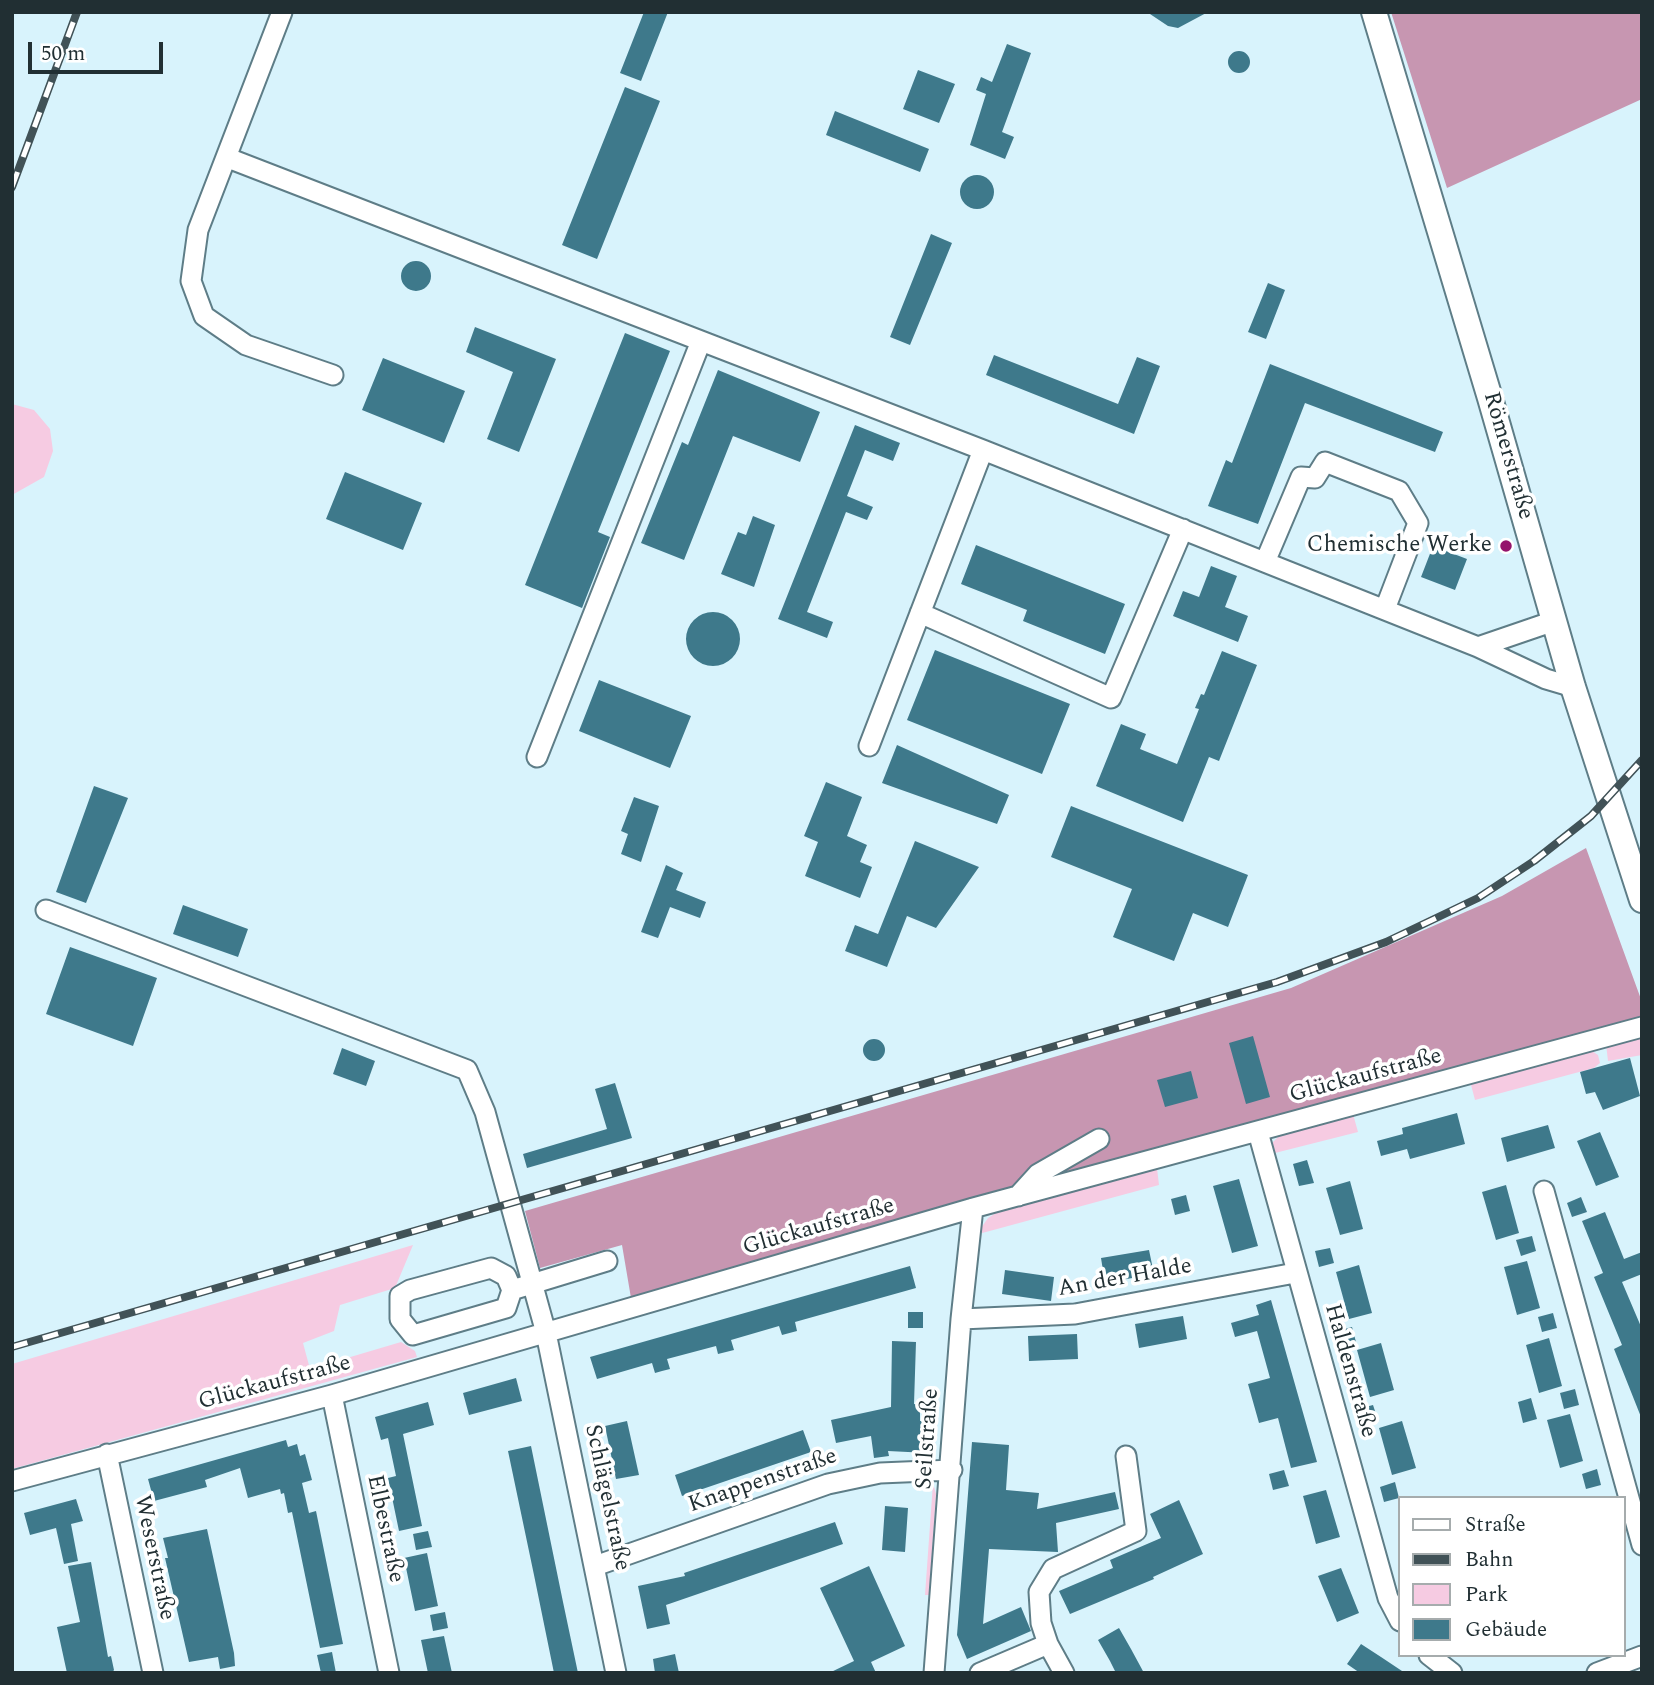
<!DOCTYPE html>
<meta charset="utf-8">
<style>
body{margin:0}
#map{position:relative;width:1654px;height:1685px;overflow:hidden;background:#d8f3fc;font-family:Spectral,serif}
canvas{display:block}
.frame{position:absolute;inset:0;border:14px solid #212f33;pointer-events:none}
.legend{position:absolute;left:1398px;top:1496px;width:228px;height:161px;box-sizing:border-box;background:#fff;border:2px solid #a6acad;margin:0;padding:9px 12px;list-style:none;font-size:21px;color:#212f33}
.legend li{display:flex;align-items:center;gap:14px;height:35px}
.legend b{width:35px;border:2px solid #a6acad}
.scale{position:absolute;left:28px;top:42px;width:135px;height:32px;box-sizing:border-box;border:4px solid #212f33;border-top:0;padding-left:9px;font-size:21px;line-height:24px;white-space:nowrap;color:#212f33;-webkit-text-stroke:5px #fff;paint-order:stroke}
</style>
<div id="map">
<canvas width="1654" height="1685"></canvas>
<div class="frame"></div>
<ul class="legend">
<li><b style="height:9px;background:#fff"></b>Straße</li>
<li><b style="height:9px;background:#415257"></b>Bahn</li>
<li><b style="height:19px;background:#f6cbe2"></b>Park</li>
<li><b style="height:19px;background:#3e798b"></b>Gebäude</li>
</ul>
<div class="scale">50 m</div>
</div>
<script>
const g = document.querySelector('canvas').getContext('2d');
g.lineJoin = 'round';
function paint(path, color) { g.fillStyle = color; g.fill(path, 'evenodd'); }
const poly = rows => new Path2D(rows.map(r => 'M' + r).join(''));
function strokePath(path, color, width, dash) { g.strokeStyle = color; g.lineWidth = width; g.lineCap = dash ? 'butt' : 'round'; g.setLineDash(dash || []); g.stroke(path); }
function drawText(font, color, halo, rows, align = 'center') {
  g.font = font + ' Spectral,serif'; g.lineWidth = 7; g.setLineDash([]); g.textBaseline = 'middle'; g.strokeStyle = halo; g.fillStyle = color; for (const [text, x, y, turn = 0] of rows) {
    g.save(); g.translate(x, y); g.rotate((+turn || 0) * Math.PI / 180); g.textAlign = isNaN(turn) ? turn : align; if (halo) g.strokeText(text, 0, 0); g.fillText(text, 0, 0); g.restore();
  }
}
const green = poly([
 [12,404,34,410,50,429,53,451,44,477,12,495],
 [1642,1036,1642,1055,1608,1061,1606,1044],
 [1589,1049,1598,1055,1600,1063,1594,1068,1475,1100,1470,1081],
 [1353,1114,1358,1132,1271,1154,1273,1142,1282,1133],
 [1157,1168,1159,1185,986,1232,982,1233,981,1228,988,1218,999,1211],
 [413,1245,395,1288,340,1305,334,1331,303,1343,310,1369,401,1342,415,1351,417,1357,12,1469,12,1364],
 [933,1483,936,1494,929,1595,925,1595]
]);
const forest = poly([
 [1391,12,1642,12,1642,99,1447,188],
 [1586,848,1642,1002,1642,1018,631,1298,622,1245,540,1268,525,1211,1291,988,1502,896]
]);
const building = poly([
 [644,12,668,12,641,81,620,73],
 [1147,12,1208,12,1178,28,1168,26],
 [1007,44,1031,53,1002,132,1014,137,1005,159,970,145,986,94,976,90,981,77,992,82],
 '1228 62a11 11 0 1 1 22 0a11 11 0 1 1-22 0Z',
 [918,70,955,84,939,123,903,109],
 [625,87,660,101,597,259,562,245],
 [835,111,929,149,920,172,826,135],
 '960 192a17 17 0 1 1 34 0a17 17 0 1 1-34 0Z',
 [931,234,952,243,910,345,890,337],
 '401 276a15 15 0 1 1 30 0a15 15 0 1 1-30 0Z',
 [1268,283,1285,290,1266,339,1248,332],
 [475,327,556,359,519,452,487,439,513,372,466,352],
 [625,333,670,351,598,532,610,537,582,608,525,585],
 [994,355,1118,404,1137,357,1160,366,1134,434,986,375],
 [383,358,465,391,444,443,362,410],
 [1270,364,1443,432,1435,452,1305,403,1258,524,1208,506,1226,460,1232,463],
 [718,370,820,412,800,462,733,436,684,560,641,543,682,442,688,445],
 [855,425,900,443,893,461,865,450,847,496,873,507,867,520,846,512,807,612,833,622,827,638,778,619],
 [345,472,422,503,403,550,326,519],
 [753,516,775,525,754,587,721,574,738,532,746,535],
 [976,545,1125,604,1105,654,1023,621,1027,610,961,584],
 [1433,546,1467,559,1455,590,1421,577],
 [1211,566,1237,576,1225,607,1248,616,1238,642,1173,616,1183,591,1199,597],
 '686 639a27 27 0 1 1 54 0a27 27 0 1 1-54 0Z',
 [935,650,1070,704,1042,774,907,720],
 [1222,651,1257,665,1219,761,1209,757,1183,822,1096,786,1121,724,1146,734,1140,749,1177,764,1199,709,1195,708,1201,694,1204,695],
 [599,680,691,716,670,768,579,731],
 [897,745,1009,795,997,824,882,783],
 [826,782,862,797,847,836,867,845,860,862,872,867,860,898,805,876,818,842,804,836],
 [94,786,128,798,86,903,56,892],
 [634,797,659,806,641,862,621,854,628,834,621,831],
 [1071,806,1248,875,1228,927,1193,913,1174,961,1113,937,1132,889,1051,857],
 [915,841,979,867,936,928,907,916,887,967,845,951,855,925,878,934],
 [666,865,683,873,676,890,706,902,700,918,670,907,658,938,641,932],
 [183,905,248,929,238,957,173,934],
 [70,947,157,978,133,1046,46,1014],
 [1253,1036,1270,1097,1246,1104,1229,1043],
 '863 1050a11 11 0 1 1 22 0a11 11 0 1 1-22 0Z',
 [342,1048,375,1061,366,1086,333,1074],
 [1630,1058,1640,1096,1603,1110,1595,1092,1586,1094,1580,1072],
 [1191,1071,1198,1098,1165,1107,1157,1080],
 [615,1083,632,1138,527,1168,523,1154,607,1129,595,1089],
 [1457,1113,1465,1144,1410,1159,1407,1149,1381,1156,1377,1141,1403,1134,1402,1128],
 [1548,1125,1555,1148,1507,1162,1501,1138],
 [1600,1132,1619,1177,1596,1186,1577,1141],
 [1307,1160,1314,1183,1299,1186,1293,1164],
 [1239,1179,1258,1246,1232,1253,1213,1186],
 [1350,1181,1363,1229,1340,1235,1326,1188],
 [1506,1185,1519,1233,1496,1240,1482,1192],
 [1186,1195,1190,1211,1175,1215,1171,1199],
 [1581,1197,1587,1212,1572,1217,1567,1203],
 [1605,1212,1624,1259,1642,1252,1642,1274,1622,1282,1642,1329,1641,1417,1614,1349,1622,1345,1594,1277,1603,1273,1582,1221],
 [1532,1236,1536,1251,1521,1256,1516,1240],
 [1330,1248,1334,1263,1319,1267,1315,1251],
 [1149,1250,1154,1274,1105,1283,1101,1258],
 [1527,1261,1540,1308,1517,1315,1504,1267],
 [1359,1265,1372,1313,1349,1319,1336,1272],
 [910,1266,916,1288,795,1322,797,1331,782,1335,779,1326,731,1340,734,1350,718,1354,716,1346,667,1359,670,1369,662,1371,655,1373,652,1363,597,1379,590,1357],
 [1005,1270,1054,1277,1051,1301,1002,1294],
 [1271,1300,1317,1462,1291,1468,1278,1418,1259,1423,1248,1384,1270,1378,1257,1331,1235,1337,1231,1323,1259,1315,1256,1305],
 [908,1312,923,1312,923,1328,908,1328],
 [1553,1313,1557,1328,1542,1332,1538,1317],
 [1183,1316,1187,1339,1139,1348,1135,1324],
 [1352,1327,1356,1342,1341,1346,1337,1331],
 [1077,1334,1078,1359,1029,1361,1028,1336],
 [1549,1338,1562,1386,1539,1393,1526,1345],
 [892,1341,916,1342,914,1404,920,1405,920,1421,925,1421,924,1437,929,1437,928,1453,888,1451,889,1456,874,1458,871,1436,836,1443,831,1420,891,1407],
 [1381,1343,1394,1390,1370,1397,1357,1350],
 [516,1378,522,1401,469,1415,463,1393],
 [1575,1389,1579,1405,1564,1409,1560,1393],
 [1531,1398,1537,1419,1523,1423,1518,1402],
 [428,1402,434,1425,403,1434,422,1526,399,1531,388,1478,396,1476,388,1438,381,1440,375,1417],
 [1373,1405,1378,1420,1363,1424,1358,1409],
 [1570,1414,1583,1461,1560,1468,1547,1420],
 [627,1421,639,1475,616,1479,605,1426],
 [1402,1421,1416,1468,1392,1475,1379,1428],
 [803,1430,811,1452,682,1496,675,1475],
 [286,1440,288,1447,297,1444,300,1456,305,1454,312,1480,302,1483,309,1513,316,1511,343,1644,320,1648,292,1512,288,1513,284,1493,281,1494,280,1489,248,1498,240,1468,205,1480,207,1487,154,1501,148,1479],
 [972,1442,1009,1445,1006,1490,1039,1493,1037,1509,1115,1492,1119,1509,1056,1523,1058,1552,989,1549,983,1624,1021,1607,1031,1631,967,1659,957,1635],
 [531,1446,563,1602,578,1673,554,1673,534,1575,508,1451],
 [1597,1469,1601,1485,1586,1489,1582,1474],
 [1284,1470,1289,1486,1273,1490,1269,1474],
 [1395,1482,1399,1498,1384,1502,1380,1487],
 [1326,1490,1340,1537,1316,1544,1303,1496],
 [76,1499,83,1521,71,1524,78,1561,64,1564,56,1528,30,1535,24,1513],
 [1179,1500,1203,1554,1153,1577,1154,1579,1070,1614,1059,1591,1113,1568,1110,1560,1161,1538,1150,1514],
 [885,1506,908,1508,905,1552,882,1550],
 [835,1522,843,1544,666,1605,670,1624,647,1629,638,1586,685,1576,684,1573],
 [207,1529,234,1653,235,1666,220,1669,218,1657,189,1662,165,1558,168,1558,163,1538],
 [428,1531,432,1547,416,1550,413,1534],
 [427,1553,438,1606,415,1611,404,1558],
 [91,1562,108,1657,111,1656,114,1670,112,1673,67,1673,57,1627,80,1622,68,1566],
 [869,1566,905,1646,871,1662,876,1673,829,1673,854,1661,820,1588],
 [1341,1568,1359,1613,1337,1622,1318,1576],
 [445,1612,448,1628,433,1631,430,1615],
 [1119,1628,1131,1649,1144,1673,1116,1673,1110,1661,1098,1640],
 [444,1636,452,1673,428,1673,421,1640],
 [1361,1644,1381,1657,1405,1673,1360,1673,1347,1664],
 [332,1652,336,1673,321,1673,317,1655],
 [675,1654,679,1673,655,1673,653,1659]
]);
const minor = poly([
 [282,12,198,230,191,281,204,316,246,345,333,375],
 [228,158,983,450,1478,647,1554,621],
 [1265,562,1301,477,1315,478,1325,462,1399,491,1418,523,1385,609],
 [920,613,1111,698,1183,529],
 [1478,647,1546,679,1573,687],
 [869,746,983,450],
 [537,757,701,341],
 [46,910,467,1070,485,1112,546,1333,616,1673],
 [1258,1132,1388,1598,1400,1621],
 [1544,1191,1642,1545],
 [1018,1196,1038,1174,1099,1139],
 [512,1290,506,1276,491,1268,410,1290,400,1296,400,1319,413,1335,506,1308,512,1290,607,1261],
 [961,1319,1075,1314,1295,1273],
 [332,1395,389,1673],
 [107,1454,153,1673],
 [12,1481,332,1395,973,1208,1642,1027],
 [595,1566,828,1484,880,1473,952,1470],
 [1429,1655,1452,1673],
 [934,1673,961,1319,973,1208],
 [980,1673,1048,1644],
 [1064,1673,1048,1644,1041,1623,1039,1592,1053,1569,1136,1531,1126,1456],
 [1597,1673,1642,1656]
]);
const major = poly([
 [1374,12,1490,398,1573,687,1642,900]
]);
const rail = poly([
 [12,187,77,12],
 [12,1347,1277,982,1386,942,1478,898,1534,861,1591,816,1642,760]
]);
const markers = [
 [1506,546,7,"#94136c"]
];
const streetNames = [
 ["Römerstraße",1507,456,74],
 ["Glückaufstraße",1366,1077,-15],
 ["Glückaufstraße",819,1228,-16],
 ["An der Halde",1125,1279,-10],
 ["Haldenstraße",1349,1371,74],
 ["Glückaufstraße",275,1384,-15],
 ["Seilstraße",929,1439,-86],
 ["Knappenstraße",763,1482,-19],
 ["Schlägelstraße",606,1498,78],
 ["Elbestraße",384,1529,78],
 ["Weserstraße",153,1558,78]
];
const poiNames = [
 ["Chemische Werke",1492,546]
];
paint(green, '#f6cbe2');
paint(forest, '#c796b1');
paint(building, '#3e798b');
strokePath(minor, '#5e7d87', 23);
strokePath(major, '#5e7d87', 28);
strokePath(minor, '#fff', 19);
strokePath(major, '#fff', 24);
strokePath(rail, '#415257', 8);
strokePath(rail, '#fff', 5, [16]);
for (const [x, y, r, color] of markers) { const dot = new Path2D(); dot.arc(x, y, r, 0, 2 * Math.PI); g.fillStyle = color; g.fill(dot); strokePath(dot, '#fff', 2.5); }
drawText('23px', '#212f33', '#fff', streetNames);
drawText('23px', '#212f33', '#fff', poiNames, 'right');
</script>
